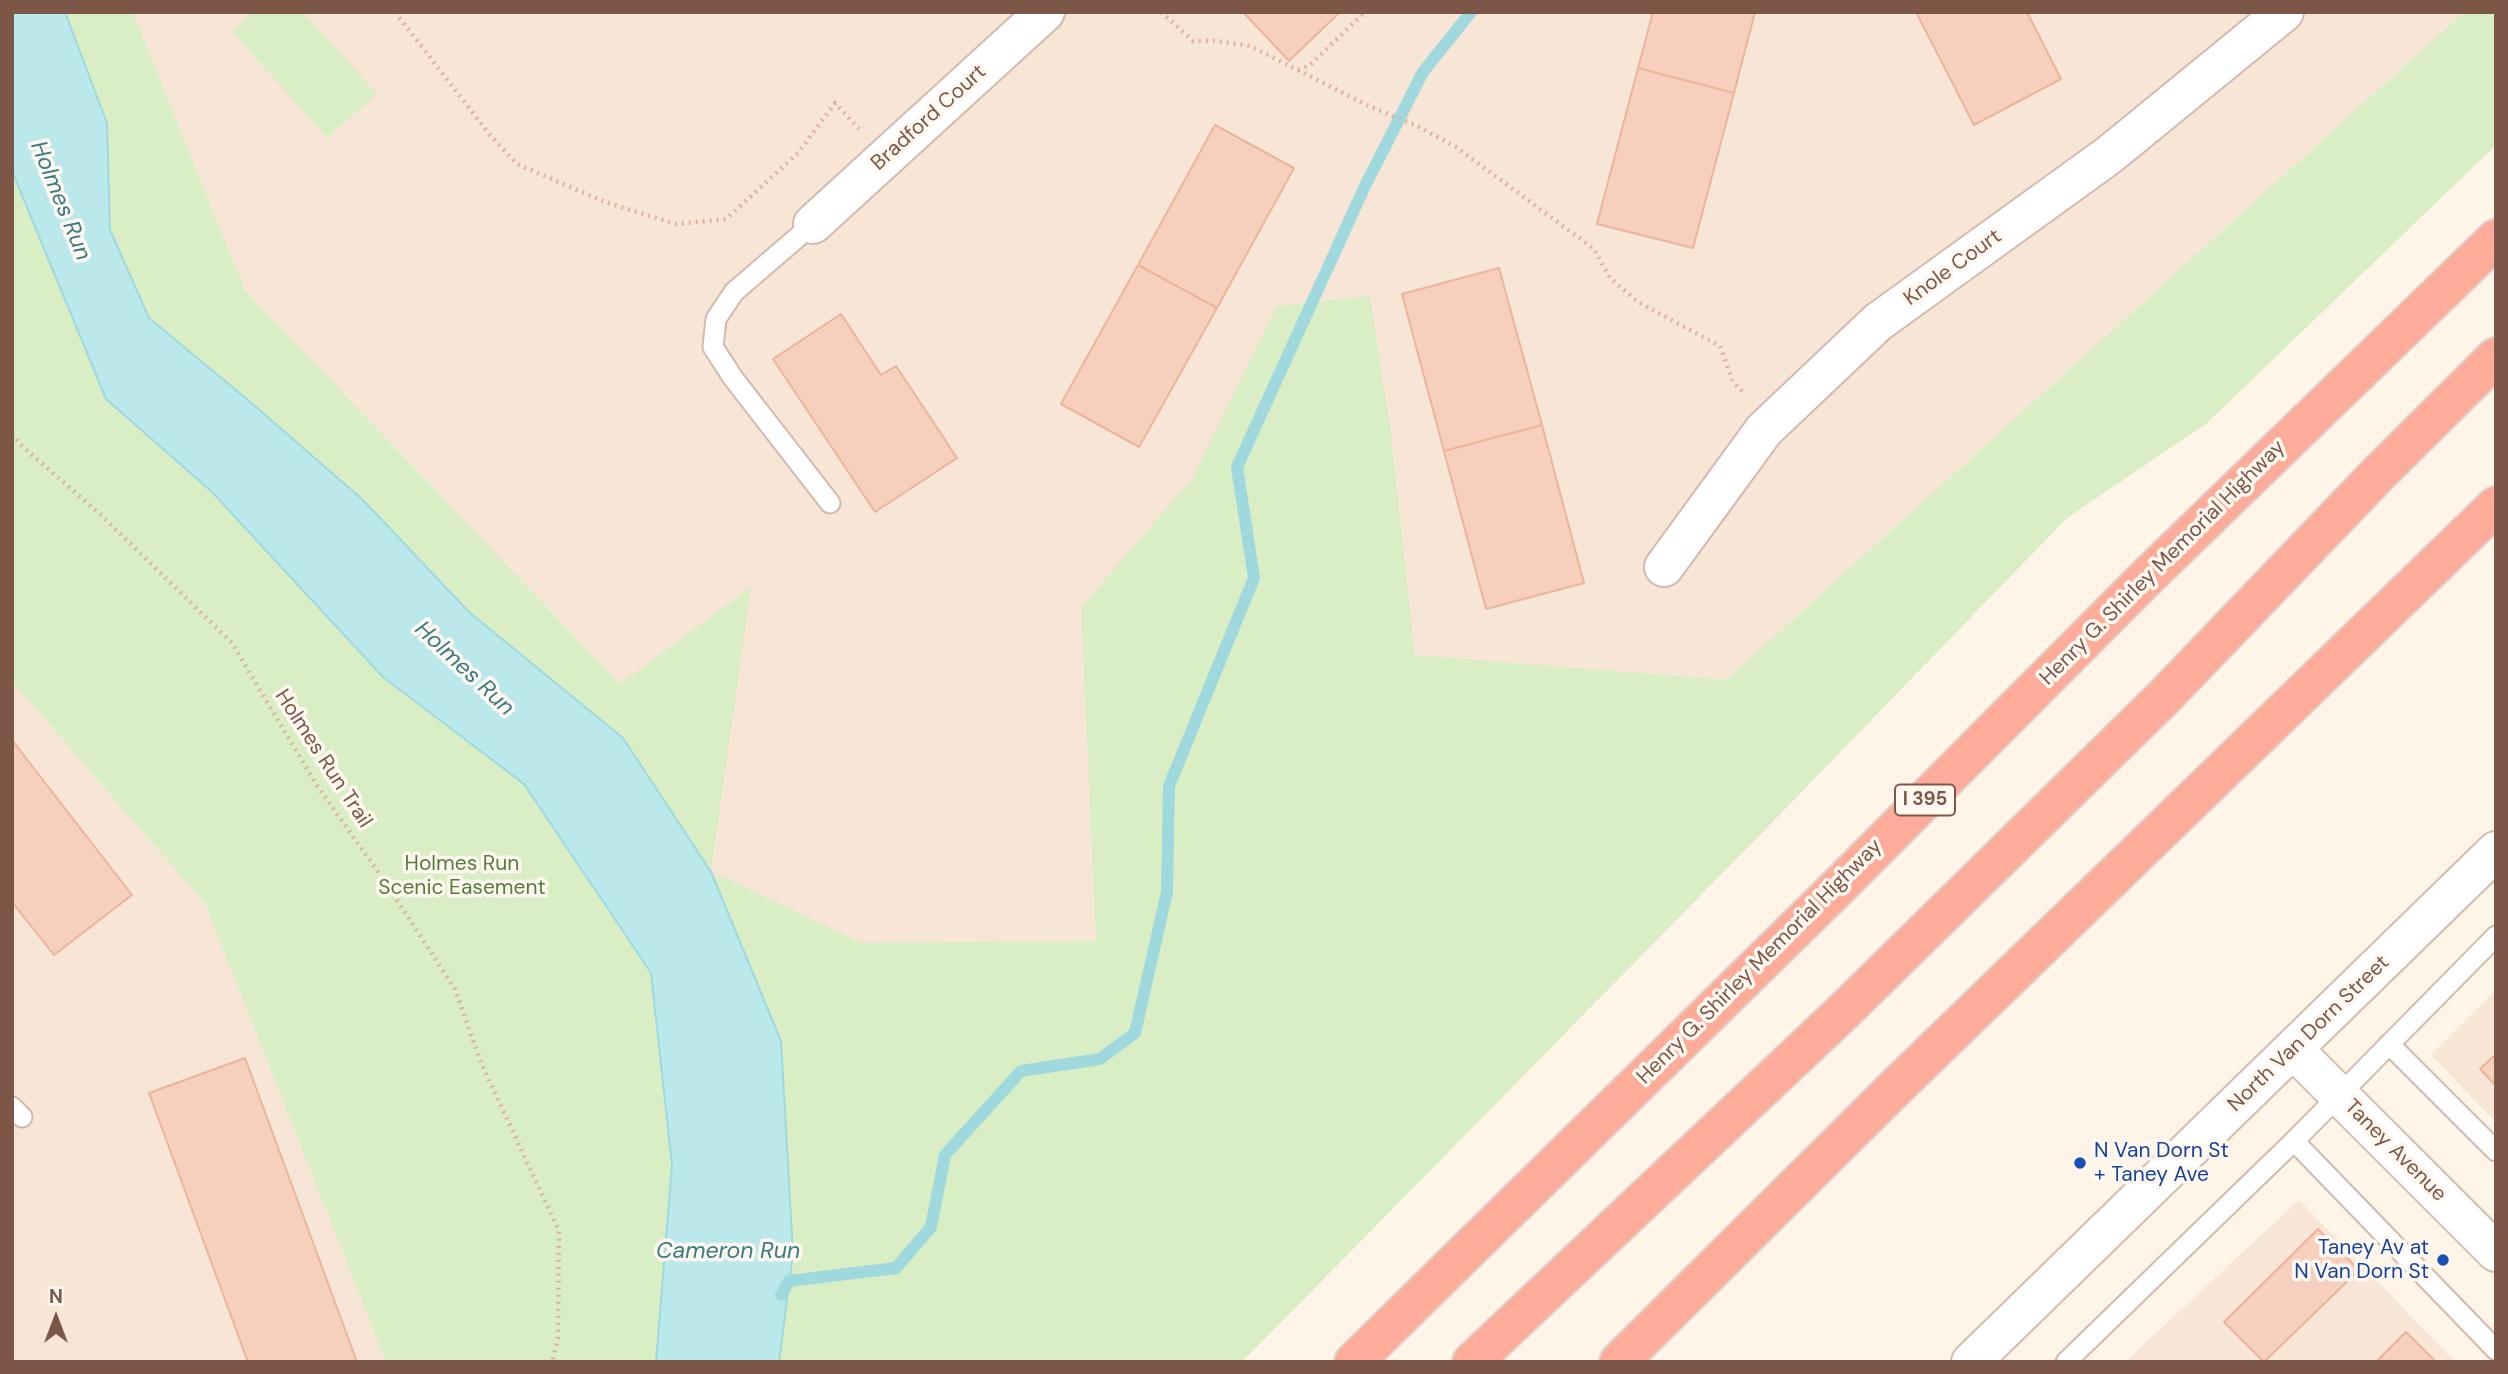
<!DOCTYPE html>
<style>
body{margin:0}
#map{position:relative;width:2508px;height:1374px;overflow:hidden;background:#fef4e8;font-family:"DM Sans",sans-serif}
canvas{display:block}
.frame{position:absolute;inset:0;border:14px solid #7c5748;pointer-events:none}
.north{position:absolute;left:21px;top:1283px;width:70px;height:70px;-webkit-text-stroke:5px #fff8f1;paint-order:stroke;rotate:0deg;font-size:19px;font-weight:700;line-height:28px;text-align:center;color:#7c5748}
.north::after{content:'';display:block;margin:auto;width:24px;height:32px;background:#7c5748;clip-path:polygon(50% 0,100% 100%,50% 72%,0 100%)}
</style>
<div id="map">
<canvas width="2508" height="1374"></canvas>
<div class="frame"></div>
<div class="north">N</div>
</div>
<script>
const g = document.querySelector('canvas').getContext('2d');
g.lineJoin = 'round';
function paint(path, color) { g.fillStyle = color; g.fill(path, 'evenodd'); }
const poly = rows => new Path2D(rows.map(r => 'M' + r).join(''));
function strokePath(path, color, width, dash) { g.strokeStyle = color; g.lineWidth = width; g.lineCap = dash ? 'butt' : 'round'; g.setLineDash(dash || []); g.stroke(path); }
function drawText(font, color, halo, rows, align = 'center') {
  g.font = font + ' "DM Sans",sans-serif'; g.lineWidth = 7; g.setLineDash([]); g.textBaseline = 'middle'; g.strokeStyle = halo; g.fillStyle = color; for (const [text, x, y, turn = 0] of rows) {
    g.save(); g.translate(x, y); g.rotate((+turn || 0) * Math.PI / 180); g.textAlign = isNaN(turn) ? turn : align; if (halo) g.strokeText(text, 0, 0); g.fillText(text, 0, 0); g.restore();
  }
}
const residential = poly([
 [133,12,2464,12,1726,680,1082,1362,870,1362,621,685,245,290],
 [12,681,205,904,386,1362,12,1362],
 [2496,990,2496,1122,2431,1055],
 [2299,1200,2455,1362,2125,1362]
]);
const green = poly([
 [12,12,133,12,245,290,620,684,751,587,711,871,862,943,1096,941,1081,607,1192,479,1277,306,1370,296,1390,427,1415,655,1726,680,2464,12,2496,12,2496,145,2207,423,2067,518,1760,835,1242,1362,386,1362,205,904,12,681],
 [253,12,303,12,377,94,327,138,232,31]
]);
const water = poly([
 [12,12,65,12,107,123,110,230,149,318,248,400,363,500,469,612,623,738,711,872,781,1041,793,1253,779,1362,656,1362,672,1165,651,973,524,784,383,677,212,492,106,399,12,171,12,12]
]);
const stream = poly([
 [781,1295,789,1281,896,1268,931,1227,945,1155,1021,1071,1100,1059,1135,1033,1167,892,1169,786,1254,578,1237,467,1365,186,1423,72,1471,12]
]);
const building = poly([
 [1243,12,1340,12,1289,61,1243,12],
 [1653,12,1755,12,1734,93,1638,68,1653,12],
 [1916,12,2027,12,2061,79,1974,125,1916,12],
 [1638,68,1734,93,1693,248,1597,224,1638,68],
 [1215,125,1294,168,1217,308,1138,265,1215,125],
 [1138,265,1217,308,1139,447,1061,404,1138,265],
 [1499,268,1542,425,1444,451,1402,294,1499,268],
 [841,314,881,375,896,366,957,458,875,512,773,359,841,314],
 [1542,425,1584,583,1486,609,1444,451,1542,425],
 [12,740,132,895,54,955,12,902,12,740],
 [2496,1054,2496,1086,2480,1069,2496,1054],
 [245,1058,357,1362,248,1362,149,1093,245,1058],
 [2318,1229,2359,1270,2264,1362,2224,1322,2318,1229],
 [2406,1332,2436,1362,2376,1362,2406,1332]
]);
const path = poly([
 [395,12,490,135,517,164,605,202,676,224,726,219,798,153,835,103,859,129],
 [1161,12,1193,41,1217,41,1250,46,1369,106,1415,125,1456,147,1594,249,1610,278,1638,302,1720,346,1733,382,1745,394],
 [1298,70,1310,65,1365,12],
 [12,434,23,447,101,515,232,643,316,784,383,879,455,989,482,1065,559,1231,558,1338,552,1362]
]);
const lane = poly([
 [813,224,734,292,716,319,713,347,733,378,830,503],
 [2389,1044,2496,1151],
 [12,1107,22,1117],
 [2294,1141,2496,1350],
 [2066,1362,2294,1141,2496,936]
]);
const street = poly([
 [813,224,1045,12],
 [1664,567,1764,430,1878,322,2109,155,2284,12]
]);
const secondary = poly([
 [2294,1050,2496,1252],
 [1971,1362,2496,851]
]);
const highway = poly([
 [1354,1362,1838,887,2148,576,2496,239],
 [1472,1362,1844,1011,2166,695,2380,472,2496,357],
 [1619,1362,1895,1088,2496,506]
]);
const markers = [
 [2080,1163,7,"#1a4fb4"],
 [2443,1260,7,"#1a4fb4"]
];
const shields = [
 [1925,800,60]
];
const shieldNames = [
 ["I 395",1925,800]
];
const streetNames = [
 ["Bradford Court",929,118,-42],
 ["Knole Court",1953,268,-36],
 ["Henry G. Shirley Memorial Highway",2163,563,-45],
 ["Holmes Run Trail",323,759,57],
 ["Henry G. Shirley Memorial Highway",1760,962,-45],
 ["North Van Dorn Street",2309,1034,-44],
 ["Taney Avenue",2395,1151,45]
];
const parkNames = [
 ["Holmes Run",462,864],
 ["Scenic Easement",462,888]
];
const transitNames = [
 ["N Van Dorn St",2094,1151],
 ["+ Taney Ave",2094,1175],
 ["Taney Av at",2429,1248,"right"],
 ["N Van Dorn St",2429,1272,"right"]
];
const waterNames = [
 ["Holmes Run",60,201,68],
 ["Holmes Run",464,669,43],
 ["Cameron Run",728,1252]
];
paint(residential, '#f7e5d6');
paint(green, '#d9eec4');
paint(water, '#bae8eb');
strokePath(water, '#9fd9de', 2);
strokePath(stream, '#9fd9de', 12);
paint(building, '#f7cfbd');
strokePath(building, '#ebb49b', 2);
strokePath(lane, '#d3baac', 23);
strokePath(street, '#d3baac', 42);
strokePath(secondary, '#d8bcab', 42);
strokePath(highway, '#ddd3cf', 42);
strokePath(path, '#ddb29f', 4.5, [2, 5]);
strokePath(lane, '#fff', 19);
strokePath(street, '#fff', 38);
strokePath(secondary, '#fff', 38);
strokePath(highway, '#feac9a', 38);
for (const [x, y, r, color] of markers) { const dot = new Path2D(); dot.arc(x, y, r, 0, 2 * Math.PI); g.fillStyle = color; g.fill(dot); strokePath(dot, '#fff8f1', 2.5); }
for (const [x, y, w] of shields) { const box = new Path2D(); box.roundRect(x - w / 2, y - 15.5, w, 31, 5); g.fillStyle = '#fff8f1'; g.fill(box); strokePath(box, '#7c5748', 2); }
drawText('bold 19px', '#7c5748', null, shieldNames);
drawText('21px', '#7c5748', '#fff8f1', streetNames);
drawText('21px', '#547d3c', '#fff8f1', parkNames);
drawText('21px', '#164399', '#fff8f1', transitNames, 'left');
drawText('italic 23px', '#3a7c82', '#fff8f1', waterNames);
</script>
